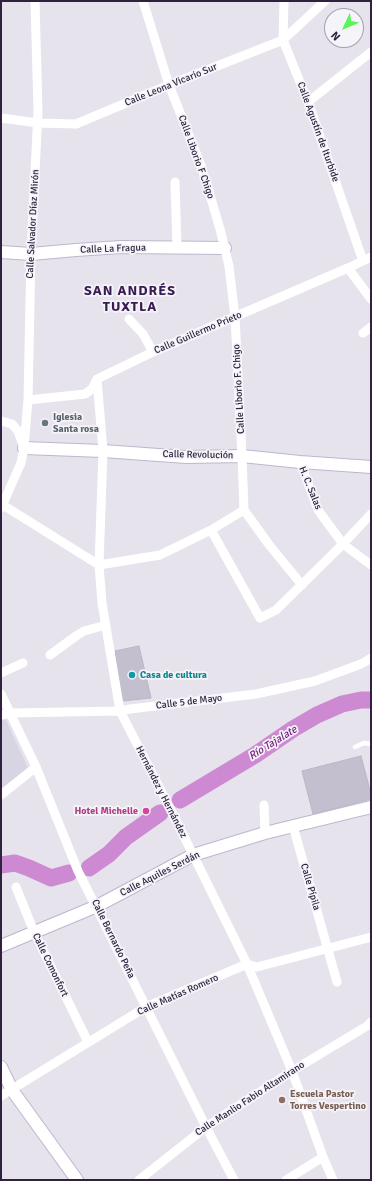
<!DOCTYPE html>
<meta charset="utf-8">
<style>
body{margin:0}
#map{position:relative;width:372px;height:1181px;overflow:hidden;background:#e6e3ed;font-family:Signika,sans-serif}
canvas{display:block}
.frame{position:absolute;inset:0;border:2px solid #30223f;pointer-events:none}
.north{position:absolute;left:324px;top:8px;width:40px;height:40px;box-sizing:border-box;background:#f5f4f9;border:1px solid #a6a0af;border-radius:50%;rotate:226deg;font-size:11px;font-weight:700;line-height:16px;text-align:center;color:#30223f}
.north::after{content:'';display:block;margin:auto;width:14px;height:18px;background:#5af55b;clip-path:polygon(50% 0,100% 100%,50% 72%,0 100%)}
</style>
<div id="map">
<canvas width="372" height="1181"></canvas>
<div class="frame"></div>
<div class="north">N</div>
</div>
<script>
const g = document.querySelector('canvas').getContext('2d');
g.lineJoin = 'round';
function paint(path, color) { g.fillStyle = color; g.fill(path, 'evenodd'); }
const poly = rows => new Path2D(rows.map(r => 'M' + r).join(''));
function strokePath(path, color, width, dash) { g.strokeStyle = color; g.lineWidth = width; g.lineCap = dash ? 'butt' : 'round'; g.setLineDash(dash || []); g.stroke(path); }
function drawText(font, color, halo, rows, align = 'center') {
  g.font = font + ' Signika,sans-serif'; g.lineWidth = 3.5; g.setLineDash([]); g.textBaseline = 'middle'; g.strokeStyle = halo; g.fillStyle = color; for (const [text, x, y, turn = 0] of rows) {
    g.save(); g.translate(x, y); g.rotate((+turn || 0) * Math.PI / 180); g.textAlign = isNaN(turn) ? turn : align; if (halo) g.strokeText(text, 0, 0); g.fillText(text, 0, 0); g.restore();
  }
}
const built = poly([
 [1,720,6,720,28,768,1,789]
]);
const river = poly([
 [180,800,255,755,293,729,317,715,342,704,361,700,371,700],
 [1,865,15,863,29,868,51,878,69,873],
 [89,868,109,854,126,837,160,813]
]);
const building = poly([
 [139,646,151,698,122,701,115,651,139,646],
 [361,756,371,794,371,799,313,814,302,771,361,756]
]);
const lane = poly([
 [355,747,364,743,371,744]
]);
const street = poly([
 [143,1,169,85,202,168,220,229,229,266,235,317,242,456,244,510],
 [284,1,283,40,308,102,363,261],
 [308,102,371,52],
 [1,118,38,123,76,124,169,85,283,40,325,1],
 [175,182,177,248],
 [348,268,371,299],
 [129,319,143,334,153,352],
 [363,333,371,327],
 [97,379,103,451,99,565,102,603,120,711,170,808,247,964,292,1071,323,1157,333,1180],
 [28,400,85,394,92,389,97,379,153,352,348,268,371,257],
 [1,421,12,424,18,431,23,445],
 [300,462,318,510,343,544,371,565],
 [3,505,99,565,160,555,211,530,244,510],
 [1,508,21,463,24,448,28,400,31,254,38,111,35,1],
 [244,510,270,546,302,585],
 [211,530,260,618,276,610,343,544,371,514],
 [50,655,76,636,84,631,106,625],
 [1,673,23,663],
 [1,694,36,767,78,871,206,1127,234,1180],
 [1,715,11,713,120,711,130,709,256,694,315,681,361,664,371,658],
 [1,795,36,767],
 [264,805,265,833],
 [293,826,337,982],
 [16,887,34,932,88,1042],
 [1,1096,146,1007,247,964,257,967,371,937],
 [139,1180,206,1127,292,1071,367,1026,371,1022],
 [286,1180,323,1157]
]);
const secondary = poly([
 [1,252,31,254,76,250,121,247,225,248],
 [24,448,103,451,186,457,242,456,300,462,371,467],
 [1,946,97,906,193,855,265,833,371,807],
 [1,1067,12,1090,77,1180]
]);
const markers = [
 [45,423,4,"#6b7280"],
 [132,675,4,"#0f9aa8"],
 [146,811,4,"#d1479c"],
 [282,1100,4,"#8d6e63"]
];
const streetNames = [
 ["Calle Leona Vicario Sur",171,85,-22],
 ["Calle Agustín de Iturbide",318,132,70],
 ["Calle Liborio F Chigo",196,157,70],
 ["Calle Salvador Díaz Mirón",33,224,-87],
 ["Calle La Fragua",113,249,-2],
 ["Calle Guillermo Prieto",198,333,-23],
 ["Calle Liborio F. Chigo",239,389,-93],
 ["Calle Revolución",198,455,1],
 ["H. C. Salas",310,488,68],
 ["Calle 5 de Mayo",189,702,-7],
 ["Hernández y Hernández",161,792,63],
 ["Calle Aquiles Serdán",160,874,-27],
 ["Calle Pípila",310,887,74],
 ["Calle Bernardo Peña",113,939,64],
 ["Calle Comonfort",50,965,64],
 ["Calle Matías Romero",178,995,-24],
 ["Calle Manlio Fabio Altamirano",250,1099,-33]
];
const worshipNames = [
 ["Iglesia",53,417],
 ["Santa rosa",53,429]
];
const cultureNames = [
 ["Casa de cultura",140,675]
];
const hotelNames = [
 ["Hotel Michelle",138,811]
];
const educationNames = [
 ["Escuela Pastor",290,1094],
 ["Torres Vespertino",290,1106]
];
const waterNames = [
 ["Río Tajalate",273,743,-32]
];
const districtNames = [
 ["SAN ANDRÉS",130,291],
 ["TUXTLA",130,307]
];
paint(built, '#d9d4e1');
strokePath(river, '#cd8ad3', 17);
paint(building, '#c4bfce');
strokePath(building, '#bbb5c7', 1);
strokePath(secondary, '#bfb6cd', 14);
strokePath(lane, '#fff', 4.5);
strokePath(street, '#fff', 9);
strokePath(secondary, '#fff', 12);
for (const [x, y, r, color] of markers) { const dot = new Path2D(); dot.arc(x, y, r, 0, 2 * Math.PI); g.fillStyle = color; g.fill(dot); strokePath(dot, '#f5f4f9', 1.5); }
drawText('10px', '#30223f', '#f5f4f9', streetNames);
drawText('bold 10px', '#5b616d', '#f5f4f9', worshipNames, 'left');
drawText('bold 10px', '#0d838f', '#f5f4f9', cultureNames, 'left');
drawText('bold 10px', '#b23c85', '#f5f4f9', hotelNames, 'right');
drawText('bold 10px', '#785e54', '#f5f4f9', educationNames, 'left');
drawText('italic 11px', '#761b7d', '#f5f4f9', waterNames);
g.letterSpacing = '1px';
drawText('bold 14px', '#391d52', '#f5f4f9', districtNames);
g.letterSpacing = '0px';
</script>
